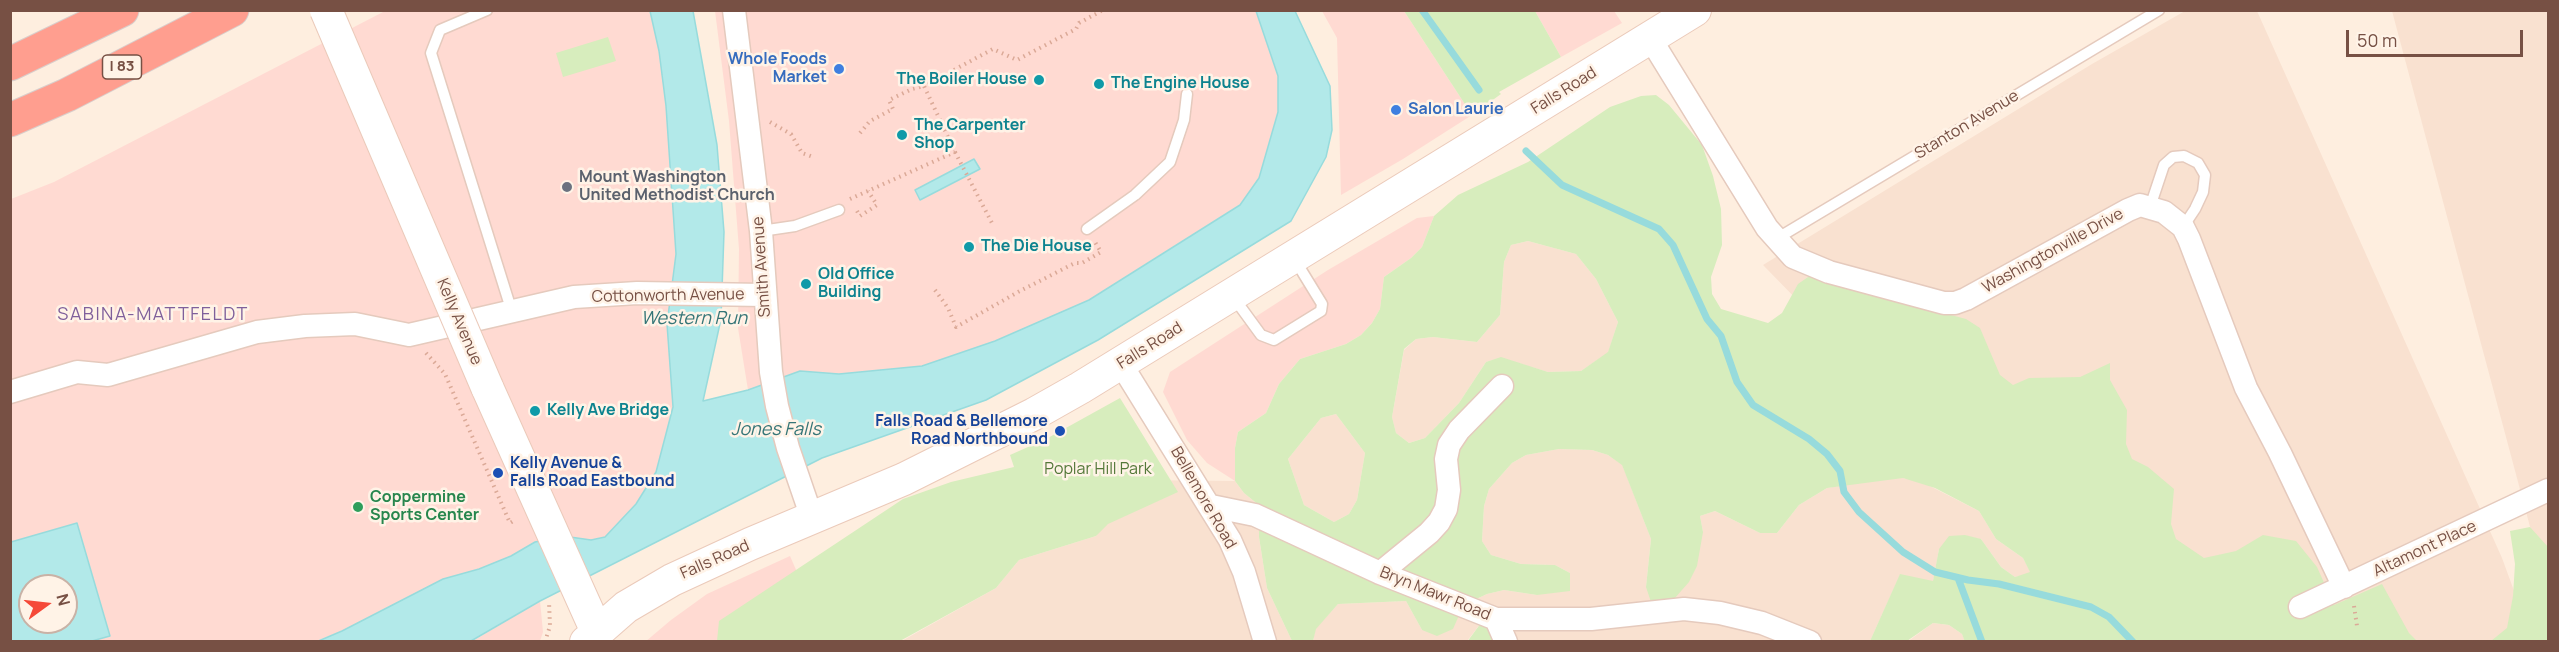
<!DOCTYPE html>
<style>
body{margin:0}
#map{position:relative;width:2559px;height:652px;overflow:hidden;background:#feeedf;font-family:Manrope,sans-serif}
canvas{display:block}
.frame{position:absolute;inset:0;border:12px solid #775044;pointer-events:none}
.north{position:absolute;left:18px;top:574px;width:60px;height:60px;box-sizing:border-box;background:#fff3e7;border:2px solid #c9b2a6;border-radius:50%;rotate:75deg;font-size:16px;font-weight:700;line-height:24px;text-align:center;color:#775044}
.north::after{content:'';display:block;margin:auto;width:21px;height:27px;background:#f54938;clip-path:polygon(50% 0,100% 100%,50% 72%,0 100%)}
.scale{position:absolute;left:2346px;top:30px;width:177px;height:27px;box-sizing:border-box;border:3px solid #775044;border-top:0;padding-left:8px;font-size:18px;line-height:21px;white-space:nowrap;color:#775044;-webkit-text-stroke:4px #fff3e7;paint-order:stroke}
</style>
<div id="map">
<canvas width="2559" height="652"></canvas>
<div class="frame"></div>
<div class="north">N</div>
<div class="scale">50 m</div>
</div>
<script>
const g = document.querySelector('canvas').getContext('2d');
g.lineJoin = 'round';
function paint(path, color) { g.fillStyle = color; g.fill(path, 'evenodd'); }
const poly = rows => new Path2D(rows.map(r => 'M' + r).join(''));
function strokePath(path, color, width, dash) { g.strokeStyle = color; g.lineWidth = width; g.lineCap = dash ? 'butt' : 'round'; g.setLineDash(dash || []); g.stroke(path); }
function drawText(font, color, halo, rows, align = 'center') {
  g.font = font + ' Manrope,sans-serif'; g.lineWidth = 5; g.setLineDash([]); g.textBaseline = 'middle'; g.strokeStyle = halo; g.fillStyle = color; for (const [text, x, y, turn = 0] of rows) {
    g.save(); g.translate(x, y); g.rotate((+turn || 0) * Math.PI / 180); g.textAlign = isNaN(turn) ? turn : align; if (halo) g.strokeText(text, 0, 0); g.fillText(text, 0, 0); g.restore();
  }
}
const residential = poly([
 [2185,11,2257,11,2502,558,2532,640,2130,641,1763,265,2092,64],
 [2392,11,2548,11,2548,594],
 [1528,241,1576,254,1596,279,1618,322,1608,353,1581,371,1548,372,1501,358,1486,362,1459,403,1425,438,1409,443,1396,433,1392,417,1404,350,1416,339,1433,337,1477,342,1500,315,1504,262,1511,245],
 [1336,414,1365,453,1357,500,1349,514,1334,522,1304,505,1288,459,1321,418],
 [1559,449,1592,450,1608,455,1622,464,1651,539,1646,587,1703,532,1700,516,1715,511,1760,533,1777,533,1799,505,1827,488,1885,478,1903,478,1920,481,1979,511,1996,539,2023,558,2031,573,2015,577,2001,567,1981,539,1939,549,1933,582,1900,575,1870,641,1506,642,1481,623,1467,641,1313,642,1315,629,1338,604,1406,601,1422,630,1460,613,1472,601,1487,594,1504,590,1537,595,1570,573,1555,565,1521,564,1491,555,1482,541,1484,506,1489,489,1512,463,1526,455],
 [1132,480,1235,481,1244,493,1271,515,1259,522,1259,537,1267,588,1292,641,900,642,996,588,1019,560,1096,536],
 [1933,623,1949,625,1962,634,1965,641,1907,642]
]);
const commercial = poly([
 [385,11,650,11,659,51,666,106,676,254,667,324,673,407,656,472,636,504,605,537,591,540,563,536,535,542,511,556,479,569,443,579,342,631,316,641,11,642,11,199,54,182],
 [30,586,66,586,66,622,30,622],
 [715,11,1256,11,1278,76,1278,112,1259,178,1241,204,1089,300,995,341,922,366,839,374,800,371,748,390,738,328,739,249,729,121],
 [1322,11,1404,11,1472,115,1403,159,1341,195,1337,38],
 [1535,11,1614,11,1622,23,1561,57],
 [1434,216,1422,247,1411,258,1384,277,1380,309,1372,323,1361,335,1346,344,1300,359,1279,384,1266,413,1238,432,1235,448,1235,481,1207,463,1187,440,1163,392,1170,372,1328,270,1417,218],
 [790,556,827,641,645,642,671,620,707,594],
 [540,601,543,632,540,641,471,642]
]);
const green = poly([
 [1404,11,1535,11,1561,57,1499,92,1501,94,1472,115],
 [608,37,616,61,563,77,556,53],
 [1656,95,1669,105,1702,145,1713,176,1721,209,1722,245,1711,277,1712,294,1721,309,1768,323,1782,313,1798,284,1811,275,1860,285,1890,301,1937,305,1951,315,1966,319,1980,328,2000,375,2013,385,2029,378,2080,377,2110,363,2110,380,2127,410,2126,444,2132,459,2148,467,2174,489,2171,524,2176,539,2204,558,2236,551,2263,535,2296,541,2317,567,2334,605,2382,584,2409,633,2417,641,1965,642,1962,634,1949,625,1933,623,1907,641,1870,641,1900,574,1933,581,1939,549,1949,536,1965,535,1981,539,2001,567,2015,577,2030,572,2023,558,1996,539,1979,511,1935,488,1903,478,1827,488,1799,505,1777,533,1760,533,1715,511,1700,516,1703,532,1697,566,1689,582,1667,607,1651,602,1646,587,1651,539,1622,465,1608,455,1592,450,1559,449,1526,455,1512,463,1489,489,1484,506,1482,541,1491,555,1521,564,1555,565,1570,573,1570,591,1537,595,1504,590,1487,594,1472,601,1460,613,1453,629,1437,636,1422,630,1406,601,1338,604,1316,629,1313,641,1292,641,1267,588,1259,537,1259,522,1271,515,1244,493,1235,481,1235,448,1238,432,1266,413,1279,384,1300,359,1346,344,1361,335,1372,323,1380,309,1384,277,1411,258,1422,247,1434,216,1458,195,1528,162,1610,107,1641,96],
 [1528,241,1576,254,1596,279,1618,322,1608,352,1581,371,1548,372,1501,357,1486,362,1459,403,1425,438,1409,443,1396,433,1392,417,1404,349,1416,339,1433,337,1477,342,1500,315,1504,262,1511,245],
 [1336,414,1365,453,1357,500,1349,514,1334,522,1304,505,1288,459,1321,418],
 [1120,398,1178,492,1108,524,1096,536,1019,560,996,588,900,641,717,641,719,621,903,499,951,482,1014,467,1010,455,1046,439],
 [2530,527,2548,547,2548,641,2491,641,2507,628,2513,596,2515,564,2510,531],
 [1481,623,1506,642,1467,642]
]);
const water = poly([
 [650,11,693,11,717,145,724,232,721,319,703,401,748,390,800,371,839,374,922,366,995,341,1089,300,1240,205,1259,178,1278,112,1278,76,1256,11,1295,11,1330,86,1332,130,1326,157,1291,221,1098,340,986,400,822,458,540,601,471,641,316,642,342,631,443,579,479,569,511,556,535,542,563,536,591,540,605,537,636,504,656,472,673,407,667,324,676,254,666,106,659,51,650,11],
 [974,159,980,169,920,200,915,190,974,159],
 [77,523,110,636,92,641,11,641,11,542,77,523],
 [30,586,66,586,66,622,30,622,30,586]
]);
const stream = poly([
 [1422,10,1479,90],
 [1526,151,1562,185,1659,229,1673,245,1707,319,1721,336,1737,382,1753,405,1809,439,1827,454,1840,471,1844,492,1859,512,1903,552,1935,572,1968,580,1999,584,2091,607,2109,617,2133,642],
 [1958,578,1982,642]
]);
const path = poly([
 [770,122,791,134,802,153,813,157],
 [860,133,870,121,893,109,889,100,912,89,924,86],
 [955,152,993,225],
 [850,199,955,152,924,86,993,49,1017,60,1076,29,1079,23,1103,10],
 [857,211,860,216,877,205,868,191],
 [935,290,948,308,956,327,1020,291,1075,263,1082,263,1101,252,1095,242],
 [426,353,445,374,510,523,515,520],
 [2354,606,2357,626],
 [545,642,550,626,549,602]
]);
const service = poly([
 [487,10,440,30,431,53,512,312],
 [2150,207,2164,165,2173,157,2184,156,2198,163,2205,175,2203,192,2195,209,2183,227],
 [1087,229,1135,195,1170,162,1184,120,1187,94],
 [761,231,795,226,839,210],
 [1776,239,2159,10],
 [1234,298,1261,335,1274,340,1321,311,1322,304,1295,260]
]);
const minor = poly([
 [734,10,761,231,771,372,777,406,788,448,812,518],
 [1650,38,1767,228,1793,257,1829,272,1944,303,1955,303,1966,299,2128,210,2140,205,2164,212,2183,227,2189,239,2246,388,2280,453,2344,587],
 [1121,364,1230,540,1244,572,1265,642],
 [10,392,77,372,108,375,257,332,305,326,355,324,409,335,574,297,637,293,764,295],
 [1211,506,1255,515,1380,573,1496,619,1591,619,1684,609,1720,613,1762,623,1810,642],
 [1380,573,1429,533,1439,522,1446,509,1449,490,1446,459,1449,445,1459,430,1502,386],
 [2300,607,2548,490],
 [1496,619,1506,642]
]);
const secondary = poly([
 [487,387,597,632],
 [586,642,626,607,672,580,750,544,904,479,1034,414,1080,388,1695,10]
]);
const motorway = poly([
 [10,64,122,10],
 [10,120,67,95,232,10]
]);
const secondaryBridge = poly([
 [326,10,487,387]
]);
const markers = [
 [839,69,6,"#3f7fe0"],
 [1039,80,6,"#0f9aa8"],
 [1099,84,6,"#0f9aa8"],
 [1396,110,6,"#3f7fe0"],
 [902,135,6,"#0f9aa8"],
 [567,187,6,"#6b7280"],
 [969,247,6,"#0f9aa8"],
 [806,284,6,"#0f9aa8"],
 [535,411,6,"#0f9aa8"],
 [1060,431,6,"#1a4fb4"],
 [498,473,6,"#1a4fb4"],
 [358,507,6,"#2e9e5b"]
];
const shields = [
 [122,67,39]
];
const shieldNames = [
 ["I 83",122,67]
];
const shopNames = [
 ["Whole Foods",827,60],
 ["Market",827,78],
 ["Salon Laurie",1408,110,"left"]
];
const cultureNames = [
 ["The Boiler House",1027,80,"right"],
 ["The Engine House",1111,84],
 ["The Carpenter",914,126],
 ["Shop",914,144],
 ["The Die House",981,247],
 ["Old Office",818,275],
 ["Building",818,293],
 ["Kelly Ave Bridge",547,411]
];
const streetNames = [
 ["Falls Road",1564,91,-32],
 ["Stanton Avenue",1967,125,-31],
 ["Washingtonville Drive",2053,251,-29],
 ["Smith Avenue",762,267,-94],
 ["Cottonworth Avenue",668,296,-1],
 ["Kelly Avenue",459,322,67],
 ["Falls Road",1150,346,-32],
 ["Bellemore Road",1203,498,60],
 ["Altamont Place",2425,549,-25],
 ["Falls Road",715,560,-24],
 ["Bryn Mawr Road",1435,594,22]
];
const worshipNames = [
 ["Mount Washington",579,178],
 ["United Methodist Church",579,196]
];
const transitNames = [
 ["Falls Road & Bellemore",1048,422],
 ["Road Northbound",1048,440],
 ["Kelly Avenue &",510,464,"left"],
 ["Falls Road Eastbound",510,482,"left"]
];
const parkNames = [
 ["Poplar Hill Park",1098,470]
];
const leisureNames = [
 ["Coppermine",370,498],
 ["Sports Center",370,516]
];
const neighbourhoodNames = [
 ["SABINA-MATTFELDT",153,315]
];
const waterNames = [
 ["Western Run",694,319],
 ["Jones Falls",776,430]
];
paint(residential, '#f9e1d0');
paint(commercial, '#ffdad2');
paint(green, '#d7edbd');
paint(water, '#b2e9e9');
strokePath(water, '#97dbdc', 1.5);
strokePath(stream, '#97dbdc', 7);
strokePath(service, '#e5cabd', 13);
strokePath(minor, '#e5cabd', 25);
strokePath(secondary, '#ebcaba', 34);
strokePath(motorway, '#d9cecb', 35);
strokePath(path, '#dba997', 4, [1.5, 4.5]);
strokePath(service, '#fff', 10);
strokePath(minor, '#fff', 22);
strokePath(secondary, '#fff', 32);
strokePath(motorway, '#ff9e8f', 33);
strokePath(secondaryBridge, '#ebcaba', 34, []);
strokePath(secondaryBridge, '#fff', 32);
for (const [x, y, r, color] of markers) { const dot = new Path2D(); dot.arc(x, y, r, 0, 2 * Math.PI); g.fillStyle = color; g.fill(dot); strokePath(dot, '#fff3e7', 2); }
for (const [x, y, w] of shields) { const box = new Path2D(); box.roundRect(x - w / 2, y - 12, w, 24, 4.5); g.fillStyle = '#fff3e7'; g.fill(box); strokePath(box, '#775044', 1.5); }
drawText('bold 15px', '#775044', null, shieldNames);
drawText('bold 16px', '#366cbe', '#fff3e7', shopNames, 'right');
drawText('bold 16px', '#0d838f', '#fff3e7', cultureNames, 'left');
drawText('16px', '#775044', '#fff3e7', streetNames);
drawText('bold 16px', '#5b616d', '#fff3e7', worshipNames, 'left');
drawText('bold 16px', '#164399', '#fff3e7', transitNames, 'right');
drawText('16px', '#547839', '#fff3e7', parkNames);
drawText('bold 16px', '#27864d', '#fff3e7', leisureNames, 'left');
g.letterSpacing = '1.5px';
drawText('18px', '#7f5f9b', '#fff3e7', neighbourhoodNames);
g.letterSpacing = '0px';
drawText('italic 18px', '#357577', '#fff3e7', waterNames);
</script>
